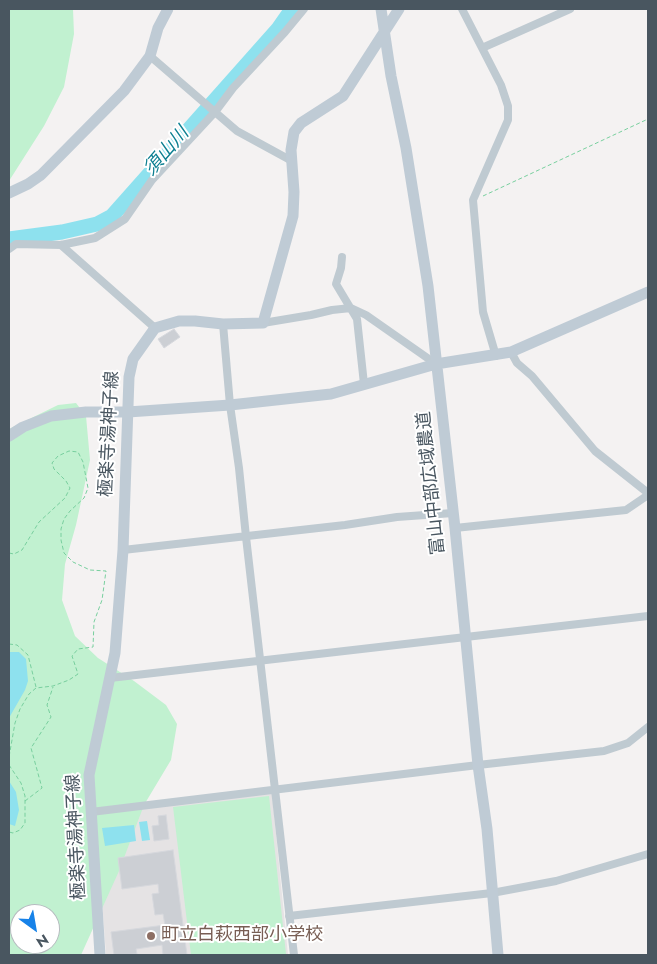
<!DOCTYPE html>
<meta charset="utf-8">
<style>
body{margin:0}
#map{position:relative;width:657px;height:964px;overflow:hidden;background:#f4f2f2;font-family:Jost,sans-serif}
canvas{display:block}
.frame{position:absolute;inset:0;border:10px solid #495660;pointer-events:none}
.north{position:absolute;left:10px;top:904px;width:50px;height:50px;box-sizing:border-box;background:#fff;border:1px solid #b6bbbf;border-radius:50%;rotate:148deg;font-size:14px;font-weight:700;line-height:20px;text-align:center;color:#495660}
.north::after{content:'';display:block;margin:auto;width:18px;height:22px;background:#1782e8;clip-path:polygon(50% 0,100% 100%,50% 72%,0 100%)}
</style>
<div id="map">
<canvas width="657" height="964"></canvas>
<div class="frame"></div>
<div class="north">N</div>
</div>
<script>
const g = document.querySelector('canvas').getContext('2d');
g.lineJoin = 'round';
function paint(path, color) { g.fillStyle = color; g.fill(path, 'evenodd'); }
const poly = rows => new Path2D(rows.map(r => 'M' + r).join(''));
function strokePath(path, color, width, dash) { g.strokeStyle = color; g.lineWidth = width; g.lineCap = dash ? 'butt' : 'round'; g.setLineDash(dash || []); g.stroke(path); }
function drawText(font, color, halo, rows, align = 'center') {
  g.font = font + ' Jost,"Noto Sans JP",sans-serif'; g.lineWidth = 4; g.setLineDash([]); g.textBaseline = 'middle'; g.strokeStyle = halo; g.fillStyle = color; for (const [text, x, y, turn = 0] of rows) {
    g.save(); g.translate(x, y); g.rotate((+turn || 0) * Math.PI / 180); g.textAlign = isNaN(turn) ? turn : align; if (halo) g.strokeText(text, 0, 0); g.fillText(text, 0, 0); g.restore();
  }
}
const education = poly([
 [272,793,288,955,106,955,96,815]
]);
const green = poly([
 [9,9,73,9,74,34,64,87,44,126,9,181],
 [76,403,86,416,90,460,76,525,65,564,62,600,75,636,98,658,134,681,166,705,177,724,171,760,144,805,119,871,81,955,9,955,9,429,58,405],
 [20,914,50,914,50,944,20,944],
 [269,796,286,954,191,955,173,807]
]);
const water = poly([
 [9,652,19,652,26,659,28,681,25,690,9,718],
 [9,781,16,792,19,810,15,826,9,824],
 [147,821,150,840,142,841,139,822],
 [134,825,136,841,105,846,102,828]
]);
const river = poly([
 [9,239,62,232,97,224,112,216,278,29,292,9]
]);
const building = poly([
 [174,329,180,337,164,348,158,339,174,329],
 [166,815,169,839,154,841,152,826,159,825,158,816,166,815],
 [173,850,187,955,163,955,162,945,136,949,137,954,114,955,111,932,165,925,163,914,155,915,152,894,159,893,158,884,122,889,118,858,173,850]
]);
const path = poly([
 [483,196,648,119],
 [9,553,14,554,22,550,39,522,65,498,70,488,66,481,54,469,52,463,58,456,69,451,78,452,83,462,88,488,84,498,70,511,64,519,61,529,61,540,64,553,73,562,90,570,106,571,102,600,94,622,93,647,78,649,72,656,78,674,69,680,53,686,36,688,29,694,20,709,15,723,9,757],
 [9,644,17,645,28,655,36,687],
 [9,765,21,783,25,796,25,823,20,830,13,833,9,832],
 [25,801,42,788,31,748,51,717,47,705,53,687]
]);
const street = poly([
 [462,9,501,85,508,106,508,120,473,200,483,312,496,356],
 [482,48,570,9],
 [150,56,237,131,292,161],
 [61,245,155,328],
 [9,249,16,244,61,245,95,238,125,219,152,180,215,112,233,88,285,32,304,9],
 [342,257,341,268,336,284,357,319,364,384],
 [263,323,311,315,332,310,351,308,366,315,436,364],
 [223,324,230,405,239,468,246,537,294,955],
 [511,352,517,363,532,376,595,451,648,493],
 [455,528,626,510,648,495],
 [123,550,345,525,397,517,453,513],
 [110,678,648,616],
 [91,812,478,765,604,751,628,743,648,727],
 [289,916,492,893,556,881,648,854]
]);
const secondary = poly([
 [381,9,391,76,406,148,428,286,455,528,478,765,487,829,498,955],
 [9,193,28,184,41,175,124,91,150,56,158,28,168,9],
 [9,436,23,427,51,416,86,412,128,412,230,405,331,394,436,364,511,352,648,292],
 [100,955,89,775,115,653,123,550,129,377,133,359,155,328,179,321,195,321,223,324,263,323,293,216,294,192,291,150,294,132,301,123,343,96,399,9]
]);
const markers = [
 [151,936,5,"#8d6e63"]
];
const streetNames = [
 ["極楽寺湯神子線",110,434,-87],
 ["富山中部広域農道",432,483,-96],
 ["極楽寺湯神子線",77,837,-93]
];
const educationNames = [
 ["町立白萩西部小学校",161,936]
];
const waterNames = [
 ["須山川",167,152,-49]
];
paint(education, '#e5e3e4');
paint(green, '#c1f1d0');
paint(water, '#8ee1ee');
strokePath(river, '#8ee1ee', 15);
paint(building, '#cccfd4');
strokePath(building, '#d6d8dd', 1);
strokePath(path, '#78cf9e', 1, [4, 2.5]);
strokePath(street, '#bfcad1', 8);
strokePath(secondary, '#bfcbd5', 11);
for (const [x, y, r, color] of markers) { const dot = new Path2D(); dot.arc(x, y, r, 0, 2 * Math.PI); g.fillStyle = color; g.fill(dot); strokePath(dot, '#fff', 2); }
drawText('18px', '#495660', '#fff', streetNames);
drawText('18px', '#785e54', '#fff', educationNames, 'left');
drawText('italic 19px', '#0c7f91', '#fff', waterNames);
</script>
